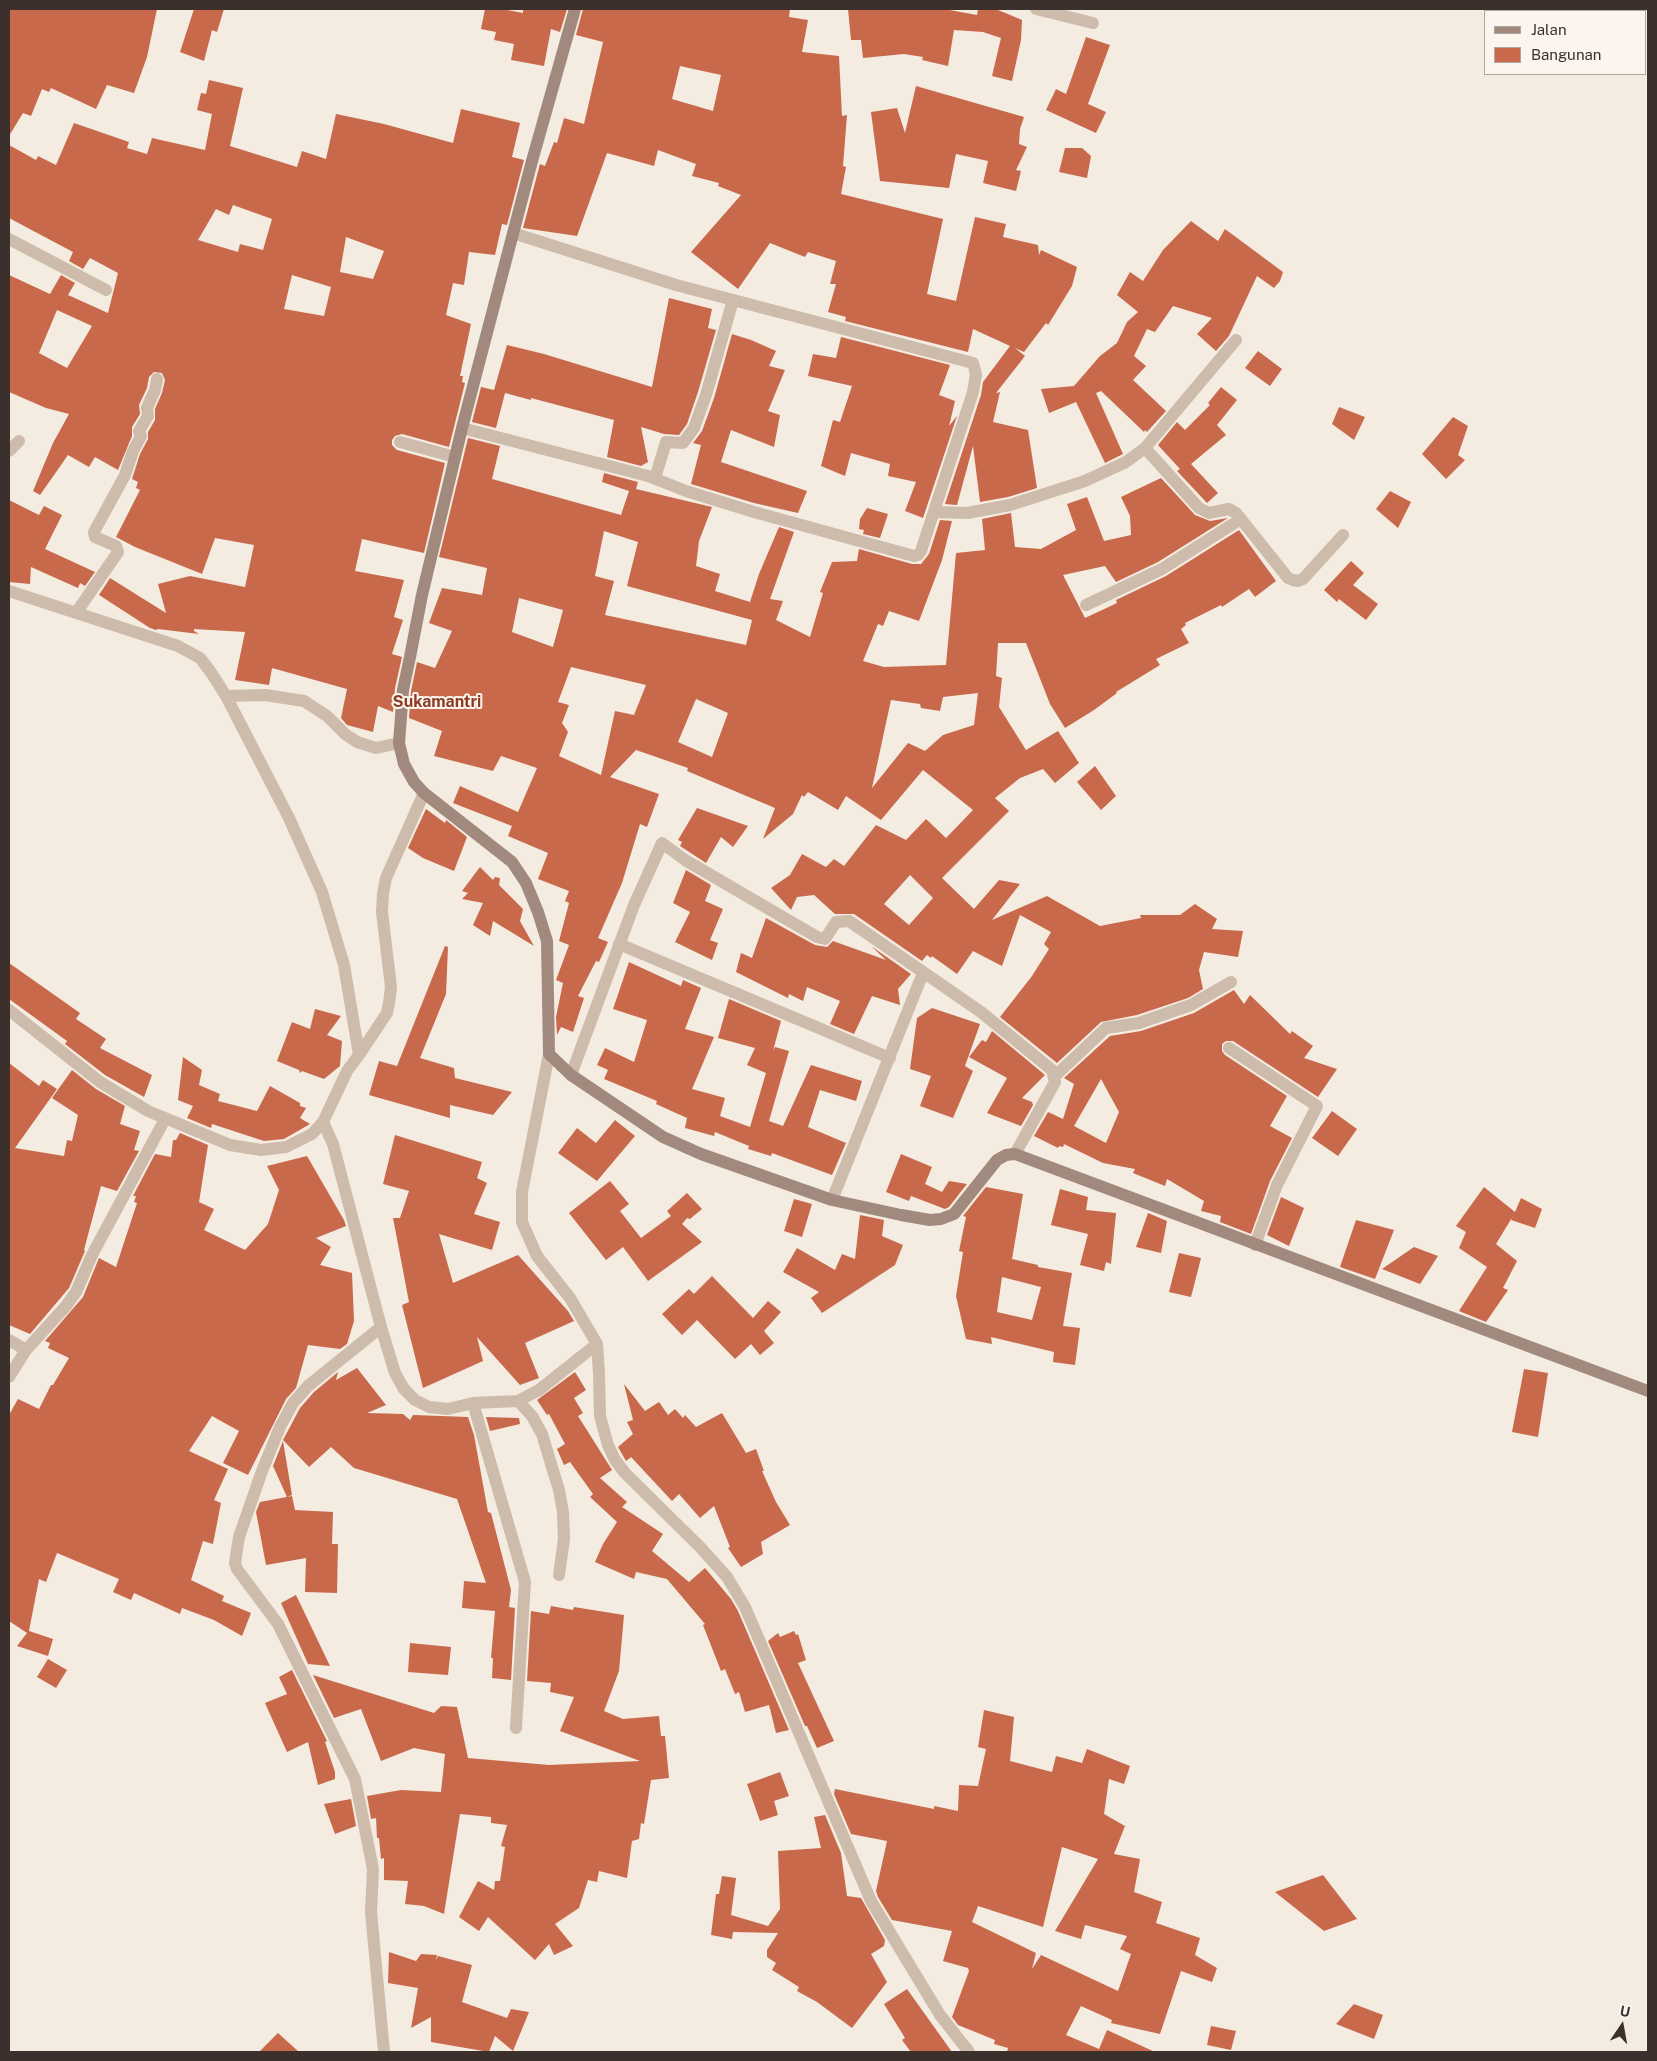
<!DOCTYPE html>
<style>
body{margin:0}
#map{position:relative;width:1657px;height:2061px;overflow:hidden;background:#f4ebe1;font-family:"Public Sans",sans-serif}
canvas{display:block}
.frame{position:absolute;inset:0;border:10px solid #3b302b;pointer-events:none}
.legend{position:absolute;left:1484px;top:10px;width:162px;height:65px;box-sizing:border-box;background:#fbf5ee;border:1px solid #aea6a0;margin:0;padding:6px 9px;list-style:none;font-size:15px;color:#3b302b}
.legend li{display:flex;align-items:center;gap:10px;height:25px}
.legend b{width:25px;border:1px solid #aea6a0}
.north{position:absolute;left:1597px;top:2001px;width:50px;height:50px;-webkit-text-stroke:4px #fbf5ee;paint-order:stroke;rotate:12deg;font-size:14px;font-weight:700;line-height:20px;text-align:center;color:#3b302b}
.north::after{content:'';display:block;margin:auto;width:18px;height:22px;background:#3b302b;clip-path:polygon(50% 0,100% 100%,50% 72%,0 100%)}
</style>
<div id="map">
<canvas width="1657" height="2061"></canvas>
<div class="frame"></div>
<ul class="legend">
<li><b style="height:6px;background:#a18a7d"></b>Jalan</li>
<li><b style="height:14px;background:#c8694b"></b>Bangunan</li>
</ul>
<div class="north">U</div>
</div>
<script>
const g = document.querySelector('canvas').getContext('2d');
g.lineJoin = 'round';
function paint(path, color) { g.fillStyle = color; g.fill(path, 'evenodd'); }
const poly = rows => new Path2D(rows.map(r => 'M' + r).join(''));
function strokePath(path, color, width, dash) { g.strokeStyle = color; g.lineWidth = width; g.lineCap = dash ? 'butt' : 'round'; g.setLineDash(dash || []); g.stroke(path); }
function drawText(font, color, halo, rows, align = 'center') {
  g.font = font + ' "Public Sans",sans-serif'; g.lineWidth = 4; g.setLineDash([]); g.textBaseline = 'middle'; g.strokeStyle = halo; g.fillStyle = color; for (const [text, x, y, turn = 0] of rows) {
    g.save(); g.translate(x, y); g.rotate((+turn || 0) * Math.PI / 180); g.textAlign = isNaN(turn) ? turn : align; if (halo) g.strokeText(text, 0, 0); g.fillText(text, 0, 0); g.restore();
  }
}
const building = poly([
 [9,9,157,9,147,57,134,93,107,85,96,109,51,88,49,92,42,89,31,116,23,113,9,136],
 [194,9,224,9,217,32,212,30,204,61,180,52],
 [485,9,502,9,523,13,523,9,567,9,560,32,551,29,544,66,511,60,514,44,494,40,496,32,481,29],
 [583,9,790,9,789,17,808,20,802,52,839,56,842,116,847,115,843,166,846,167,841,194,943,219,927,294,956,301,975,217,1006,224,1003,237,1038,245,1039,255,1041,250,1077,267,1072,286,1048,325,1046,323,1024,352,1015,348,1025,356,996,393,1000,392,993,422,1028,430,1037,488,1008,497,980,502,973,446,957,505,945,504,981,395,983,382,1010,346,973,329,968,352,845,321,846,317,828,312,836,284,830,284,836,261,808,252,805,257,770,243,738,289,691,252,741,195,718,186,719,183,692,176,696,164,658,150,654,166,607,153,577,236,523,228,540,164,545,166,554,142,557,143,564,118,584,124,603,42,576,35],
 [680,66,721,75,713,111,672,99],
 [848,9,944,9,977,15,978,9,995,9,1003,12,1022,20,1021,40,1012,81,992,76,1001,38,983,32,954,30,948,66,922,60,923,57,904,54,863,58,861,40,851,40],
 [1086,37,1110,45,1088,104,1106,112,1096,133,1046,110,1056,89,1066,94],
 [209,80,243,88,230,146,297,167,302,151,326,159,336,114,384,124,453,143,461,109,520,123,512,157,524,160,507,225,502,224,495,255,469,252,464,285,453,283,446,315,471,324,460,376,463,376,462,382,465,383,449,447,402,434,395,436,392,440,392,445,397,450,445,463,424,553,362,539,355,571,404,580,394,617,403,620,392,654,402,657,395,688,393,712,378,706,373,732,347,725,341,718,347,689,272,668,269,685,235,680,245,632,194,629,194,631,199,634,158,629,156,630,150,628,99,595,110,578,166,613,158,584,190,576,245,587,254,545,215,538,202,574,135,547,116,537,140,490,136,488,138,482,132,479,140,454,148,439,148,432,155,420,155,409,162,393,165,380,162,373,154,372,149,377,147,388,139,405,140,414,132,427,132,436,118,470,95,457,89,467,68,455,40,495,33,491,53,443,69,414,46,408,9,392,9,275,50,294,61,275,75,283,68,295,108,313,118,273,90,258,83,269,69,261,73,252,9,218,9,145,36,160,38,156,56,165,74,123,129,142,127,148,147,154,152,138,205,150,212,114,197,110,201,93,206,94],
 [233,205,272,219,263,250,240,244,238,252,198,240,216,209,229,215],
 [346,237,384,251,373,279,340,272],
 [292,275,331,287,324,316,284,309],
 [57,310,92,326,67,368,39,353],
 [916,86,1024,117,1020,129,1019,144,1027,147,1016,170,1021,171,1016,191,983,183,988,161,956,154,949,188,880,181,871,112,897,108,905,133],
 [1065,148,1082,148,1091,156,1087,178,1059,172],
 [1191,221,1218,241,1225,229,1283,272,1280,281,1274,288,1257,276,1229,336,1216,351,1197,334,1212,318,1173,306,1155,332,1147,329,1134,356,1146,366,1133,380,1166,411,1147,432,1145,430,1144,432,1101,391,1096,393,1123,454,1105,463,1076,402,1049,413,1041,389,1074,386,1100,356,1117,343,1127,322,1138,312,1117,295,1130,272,1143,281,1163,250],
 [669,298,712,309,708,328,716,330,698,392,687,424,679,435,664,434,641,427,648,462,641,466,607,457,614,420,531,398,531,400,505,393,496,428,472,422,481,387,494,390,507,345,544,354,652,387],
 [732,334,751,340,776,351,769,366,785,370,768,411,780,415,774,447,731,430,721,462,807,491,798,513,754,503,691,484,701,445,693,443,702,431,714,398],
 [841,337,950,365,939,395,955,401,949,426,957,416,923,518,905,511,916,482,888,476,890,464,851,453,845,476,821,466,833,420,840,422,852,386,808,376,813,354,836,358],
 [1258,351,1282,369,1270,386,1245,368],
 [1221,387,1237,400,1217,425,1226,435,1191,464,1218,493,1207,503,1177,471,1180,469,1158,445,1177,422,1185,430,1210,405,1208,403],
 [1339,407,1365,417,1354,440,1332,424],
 [1453,417,1468,426,1458,455,1465,460,1446,479,1422,454],
 [468,438,500,446,492,479,621,515,629,491,602,482,604,473,638,482,636,489,712,507,699,541,696,566,720,574,715,591,750,602,759,574,779,527,794,532,770,599,783,601,776,620,810,637,823,593,820,592,832,562,857,561,859,549,912,564,921,564,929,554,940,520,952,521,942,560,919,621,889,611,883,626,878,624,863,661,884,667,946,665,956,553,985,550,982,519,1011,513,1015,547,1041,549,1076,530,1067,504,1087,497,1104,541,1131,535,1130,516,1121,497,1161,478,1195,515,1210,521,1228,518,1158,562,1116,582,1105,566,1063,575,1085,618,1117,603,1116,600,1166,576,1239,530,1276,581,1255,597,1249,589,1222,607,1221,605,1185,623,1186,625,1181,629,1189,643,1156,659,1160,665,1116,692,1117,693,1094,710,1065,728,1050,704,1026,643,998,643,996,676,1002,678,999,707,1026,750,1058,731,1079,763,1055,783,1043,769,1020,778,995,798,1009,811,942,878,974,909,999,880,1020,884,992,920,1047,896,1100,926,1141,918,1140,915,1180,915,1195,904,1217,919,1212,929,1243,931,1238,957,1204,952,1199,970,1203,989,1188,998,1137,1015,1101,1022,1057,1063,1000,1017,1032,976,1049,949,1044,944,1051,932,1020,915,1002,966,973,951,957,974,932,956,931,958,927,955,922,961,854,914,835,914,814,895,797,897,791,910,771,888,790,875,802,854,826,867,834,859,844,866,876,825,906,840,926,819,946,838,973,810,923,770,881,820,846,796,838,810,808,792,804,797,802,795,793,814,763,839,775,808,687,771,688,768,636,750,610,777,659,794,647,827,640,824,622,883,598,938,608,942,599,962,596,961,578,996,584,998,573,1032,561,1027,557,1035,556,1017,563,983,556,980,569,945,559,941,569,903,565,901,569,891,538,879,548,853,508,836,512,826,453,803,460,786,518,812,537,768,501,756,493,771,434,756,442,731,409,718,411,691,417,662,435,668,452,631,429,623,442,588,482,595,487,568,439,557],
 [604,531,638,542,627,586,752,620,746,645,605,615,614,581,595,576],
 [519,598,563,610,553,647,512,632],
 [571,667,646,685,634,715,615,711,601,775,559,756,568,732,562,723,569,705,558,702],
 [978,693,974,725,943,735,925,751,908,743,872,788,891,700,920,704,921,708,940,711,943,697],
 [696,699,728,713,712,757,678,742],
 [910,875,933,898,909,925,884,904],
 [1390,491,1411,502,1398,528,1376,509],
 [9,500,39,515,44,506,62,515,45,549,95,572,85,586,80,583,78,588,31,567,30,584,9,582],
 [867,508,888,514,880,538,863,534,864,530,859,529,860,519],
 [1351,561,1364,573,1353,585,1378,604,1366,620,1339,599,1337,602,1324,590],
 [1095,766,1116,796,1101,810,1077,782],
 [697,808,748,826,733,847,721,837,706,863,680,846,682,842,678,840],
 [426,809,445,823,446,820,467,837,454,871,423,858,408,848],
 [480,867,493,880,495,877,500,878,499,885,523,909,520,921,534,946,493,921,490,936,473,925,483,903,462,899,468,893,462,891],
 [686,870,711,885,705,901,723,909,710,940,718,943,712,960,675,942,690,912,673,903],
 [766,918,815,945,827,947,833,941,886,960,871,946,911,974,898,989,900,1005,872,996,854,1034,830,1024,840,1001,807,987,803,1001,789,994,788,998,736,972,741,953,752,958],
 [445,946,448,947,446,994,420,1058,454,1068,455,1078,512,1092,493,1115,450,1105,450,1118,369,1095,379,1061,397,1066],
 [629,962,681,986,683,980,701,988,685,1029,714,1037,692,1089,725,1098,720,1116,750,1127,766,1073,747,1065,755,1048,718,1038,729,999,781,1021,773,1051,775,1047,789,1051,769,1121,783,1126,811,1065,862,1081,856,1101,820,1090,808,1127,846,1143,832,1175,772,1153,771,1156,748,1149,749,1146,715,1132,714,1136,685,1128,687,1118,656,1104,657,1101,604,1079,608,1070,597,1065,605,1048,634,1062,647,1020,613,1009],
 [9,963,80,1013,76,1019,106,1039,100,1048,152,1075,144,1097,105,1075,65,1044,67,1041,9,999],
 [1234,990,1244,1004,1250,995,1290,1034,1292,1031,1313,1046,1304,1058,1337,1069,1318,1097,1233,1041,1226,1041,1222,1044,1222,1051,1225,1055,1287,1096,1270,1126,1292,1138,1270,1181,1251,1234,1220,1222,1221,1216,1201,1211,1204,1201,1167,1179,1165,1186,1133,1173,1135,1169,1103,1163,1064,1144,1063,1147,1059,1146,1058,1148,1034,1136,1048,1112,1063,1119,1074,1084,1064,1078,1110,1036,1141,1031,1194,1013],
 [1101,1079,1119,1112,1106,1143,1074,1126],
 [932,1008,980,1024,965,1066,973,1071,953,1118,920,1106,931,1076,910,1069,917,1018],
 [315,1009,341,1016,327,1035,342,1041,340,1066,324,1079,302,1071,300,1073,299,1070,277,1061,292,1022,310,1029],
 [992,1031,1045,1075,1022,1098,1032,1102,1033,1105,1021,1126,987,1113,1007,1078,969,1057,982,1040,986,1042],
 [183,1057,202,1070,199,1085,220,1094,218,1101,257,1111,270,1086,300,1103,300,1106,306,1108,300,1118,310,1124,284,1139,264,1141,212,1124,211,1128,187,1118,193,1106,178,1100],
 [9,1063,39,1086,43,1080,57,1089,15,1148,64,1156,67,1140,72,1141,78,1115,52,1098,72,1070,96,1089,125,1106,120,1124,140,1131,134,1150,139,1151,117,1191,101,1186,84,1250,85,1251,69,1288,30,1334,9,1325],
 [1332,1111,1357,1129,1338,1156,1312,1138],
 [615,1120,635,1136,597,1181,558,1153,577,1128,596,1143],
 [180,1133,208,1145,199,1202,214,1209,204,1230,245,1250,268,1224,279,1190,267,1166,307,1156,344,1220,346,1226,316,1238,331,1247,320,1265,352,1273,354,1321,347,1344,340,1349,308,1345,296,1388,286,1399,248,1475,223,1463,239,1431,212,1416,189,1451,228,1469,214,1500,221,1503,213,1544,203,1541,191,1580,224,1596,222,1601,251,1613,242,1636,214,1620,182,1608,180,1614,134,1593,131,1600,113,1592,119,1579,57,1553,46,1582,39,1579,29,1631,53,1639,48,1656,17,1646,27,1633,9,1621,9,1415,18,1399,39,1409,51,1385,53,1385,69,1358,48,1348,50,1343,45,1341,83,1297,99,1258,116,1267,137,1203,134,1202,136,1196,133,1196,155,1154,171,1157,173,1140,176,1140],
 [395,1135,482,1162,477,1178,487,1183,474,1214,500,1222,492,1250,439,1234,453,1283,518,1255,568,1311,574,1321,525,1343,539,1378,520,1385,477,1337,483,1361,423,1388,402,1305,409,1302,393,1218,400,1218,409,1191,383,1184],
 [901,1154,932,1167,925,1184,942,1192,949,1181,967,1184,949,1207,945,1209,911,1196,909,1201,886,1192],
 [610,1181,629,1204,620,1211,641,1238,671,1216,667,1211,687,1193,702,1209,690,1219,687,1218,682,1224,702,1242,648,1281,623,1247,606,1260,569,1213],
 [986,1187,1023,1194,1012,1259,1038,1265,1038,1267,1072,1273,1063,1326,1080,1328,1075,1365,1053,1362,1054,1352,991,1337,992,1344,966,1339,956,1296,963,1252,959,1251,966,1217,963,1216],
 [1002,1277,1041,1287,1032,1320,997,1312],
 [1484,1187,1515,1212,1521,1198,1542,1209,1535,1228,1511,1220,1513,1216,1496,1244,1517,1261,1503,1288,1508,1290,1486,1322,1459,1311,1487,1267,1459,1248,1466,1232,1456,1226],
 [1060,1189,1088,1197,1086,1210,1116,1213,1111,1264,1106,1262,1104,1271,1080,1265,1088,1234,1051,1225],
 [1281,1197,1304,1208,1289,1246,1267,1235],
 [794,1199,812,1204,802,1237,784,1231],
 [1148,1213,1167,1221,1161,1253,1136,1247],
 [860,1215,884,1220,882,1236,903,1245,895,1265,822,1313,811,1298,819,1292,783,1272,797,1248,835,1270,842,1254,855,1259],
 [1356,1220,1394,1230,1375,1279,1340,1267],
 [1414,1247,1438,1256,1420,1284,1382,1269],
 [1179,1253,1201,1258,1191,1297,1169,1292],
 [712,1276,753,1318,768,1301,781,1312,764,1331,774,1343,760,1355,751,1344,735,1359,697,1320,682,1335,662,1314,689,1289,694,1294],
 [357,1368,386,1405,367,1413,403,1414,410,1420,413,1415,468,1417,474,1435,488,1512,491,1513,511,1590,509,1607,515,1608,511,1680,492,1678,493,1658,491,1658,495,1611,462,1608,464,1581,486,1583,457,1499,354,1468,331,1447,309,1467,283,1440,300,1408,314,1392,338,1372,336,1380],
 [1524,1369,1548,1373,1538,1437,1512,1432],
 [575,1372,586,1390,574,1398,583,1413,578,1416,612,1470,600,1478,627,1502,622,1507,663,1534,652,1551,689,1582,705,1568,731,1599,738,1611,789,1730,776,1733,769,1705,745,1712,739,1692,735,1694,725,1669,721,1671,703,1625,705,1624,667,1579,636,1572,634,1579,595,1562,603,1544,617,1522,590,1497,593,1494,570,1462,564,1465,557,1449,565,1444,549,1414,547,1415,537,1400],
 [624,1384,645,1411,659,1402,668,1415,675,1409,683,1418,685,1415,696,1427,722,1413,746,1453,756,1449,764,1471,762,1471,776,1502,790,1525,761,1542,763,1554,741,1567,728,1548,730,1547,714,1506,700,1518,679,1494,672,1501,631,1457,626,1461,618,1447,633,1434,627,1422,633,1420],
 [486,1417,519,1418,520,1424,490,1431],
 [283,1441,292,1495,287,1497,273,1466],
 [292,1496,295,1510,333,1512,332,1544,338,1544,337,1593,305,1592,306,1558,266,1565,256,1512,260,1502],
 [296,1595,330,1666,308,1664,281,1603],
 [551,1606,573,1610,574,1607,624,1615,619,1671,604,1711,623,1719,659,1716,661,1736,665,1736,669,1778,651,1780,644,1824,641,1823,639,1839,632,1841,627,1878,599,1871,597,1882,588,1880,579,1908,555,1924,573,1946,554,1955,549,1944,535,1960,488,1917,479,1931,459,1917,478,1881,494,1890,495,1881,500,1881,505,1847,501,1846,507,1825,491,1823,491,1817,460,1814,444,1914,424,1906,405,1904,408,1881,384,1880,384,1858,381,1859,379,1838,377,1838,376,1818,371,1819,367,1796,401,1790,441,1792,445,1754,414,1748,381,1761,361,1709,334,1718,313,1675,434,1713,441,1706,457,1707,468,1758,549,1765,640,1761,560,1731,574,1697,550,1692,551,1683,527,1681,531,1611,549,1614],
 [794,1631,796,1635,798,1634,806,1660,798,1663,834,1741,817,1748,807,1726,805,1726,768,1641,778,1633,780,1637],
 [410,1643,451,1647,448,1675,408,1672],
 [48,1659,67,1670,56,1688,37,1677],
 [292,1670,327,1741,325,1742,335,1772,335,1779,318,1785,308,1742,287,1752,265,1703,287,1694,279,1677],
 [984,1710,1014,1717,1010,1761,1052,1772,1056,1756,1082,1763,1087,1749,1130,1766,1124,1784,1109,1779,1104,1814,1125,1826,1114,1854,1140,1859,1134,1892,1162,1902,1156,1923,1200,1938,1195,1955,1217,1968,1212,1982,1181,1971,1160,2034,1111,2023,1112,2020,1081,2006,1066,2035,1099,2049,1107,2030,1155,2052,1007,2052,1008,2048,994,2044,995,2040,958,2025,952,2017,969,1971,968,1968,943,1961,952,1931,892,1920,878,1897,876,1891,887,1841,851,1834,834,1794,835,1789,934,1809,934,1806,958,1811,959,1785,978,1786,986,1749,978,1747],
 [1062,1847,1098,1859,1055,1931,1081,1939,1085,1925,1127,1936,1120,1949,1131,1954,1118,1991,1041,1955,1032,1969,1036,1953,972,1922,978,1906,1043,1927],
 [780,1772,789,1796,774,1801,778,1815,760,1821,747,1784],
 [351,1799,356,1826,335,1834,324,1804],
 [825,1815,841,1853,847,1896,861,1898,885,1940,884,1946,871,1954,887,1982,852,2028,817,2002,797,1991,799,1987,772,1970,776,1963,767,1957,767,1950,778,1933,733,1932,732,1939,711,1935,716,1894,719,1894,722,1876,736,1878,731,1915,768,1926,780,1909,778,1851,821,1848,814,1817],
 [1323,1875,1357,1919,1324,1931,1275,1892],
 [389,1952,416,1961,421,1954,437,1955,436,1960,438,1956,472,1965,462,2002,507,2018,511,2009,529,2012,513,2051,495,2036,489,2052,431,2042,431,2017,411,2028,418,1988,388,1983],
 [907,1989,952,2052,911,2052,902,2040,905,2038,884,2004],
 [1354,2004,1383,2015,1374,2039,1336,2024],
 [1211,2026,1236,2031,1231,2050,1207,2045],
 [278,2033,299,2052,259,2052]
]);
const street = poly([
 [1036,9,1093,23],
 [9,239,106,290],
 [462,428,648,476,686,491,754,512,914,556,918,555,921,551,973,392,976,374,973,363,676,285,513,233],
 [400,442,455,457],
 [1145,448,1199,508,1209,513,1229,509,1236,513,1288,578,1293,580,1298,581,1303,579,1343,535],
 [9,451,19,441],
 [655,478,666,442,683,443,694,428,706,395,733,300],
 [934,512,967,513,1010,505,1085,481,1126,462,1145,448,1236,340],
 [9,591,178,646,200,658,210,671,226,696,289,818,322,892,344,965,359,1055,347,1071,323,1122,312,1134,286,1147,261,1150,230,1145,148,1111,100,1082,9,1010],
 [1086,605,1162,569,1241,519],
 [76,613,118,552,116,546,95,537,94,532,125,475,133,451,141,436,139,431,148,416,147,408,155,390,157,379],
 [226,696,265,695,304,701,327,716,345,734,357,742,376,748,399,743],
 [619,944,890,1058],
 [1229,1048,1317,1106,1277,1185,1255,1245],
 [549,1054,522,1192,522,1222,537,1256,570,1298,597,1344,599,1373,600,1416,608,1445,615,1460,625,1473,701,1548,727,1577,745,1607,871,1901,940,2015,969,2052],
 [359,1055,387,1013,389,1003,391,987,382,912,383,894,386,878,424,793],
 [571,1075,634,905,662,843,685,860,817,937,825,939,836,922,849,921,981,1012,1052,1070,1055,1082,1015,1154],
 [1055,1076,1106,1028,1139,1023,1191,1005,1231,982],
 [323,1122,333,1144,381,1327,395,1373,404,1389,415,1400,429,1407,448,1409,473,1403,518,1401,539,1390,597,1344],
 [832,1200,923,973],
 [381,1327,308,1386,293,1403,280,1427,262,1471,239,1537,235,1563,237,1569,278,1624,355,1779,373,1869,371,1912,384,2052],
 [9,1340,26,1350],
 [9,1377,26,1350,66,1306,76,1292,92,1255,165,1119],
 [518,1401,532,1416,542,1434,559,1490,563,1512,564,1539,559,1575],
 [473,1403,525,1582,516,1728]
]);
const secondary = poly([
 [575,9,532,161,462,428,422,595,410,657,403,690,399,743,404,764,414,782,424,793,512,862,526,883,538,912,547,941,549,1054,571,1075,663,1137,701,1154,832,1200,901,1215,930,1220,941,1219,954,1214,997,1160,1006,1155,1015,1154,1648,1391]
]);
const quarterNames = [
 ["Sukamantri",437,702]
];
paint(building, '#c8694b');
strokePath(street, '#cdbbac', 12);
strokePath(secondary, '#a18a7d', 12);
drawText('bold 16px', '#8c3b22', '#fbf5ee', quarterNames);
</script>
